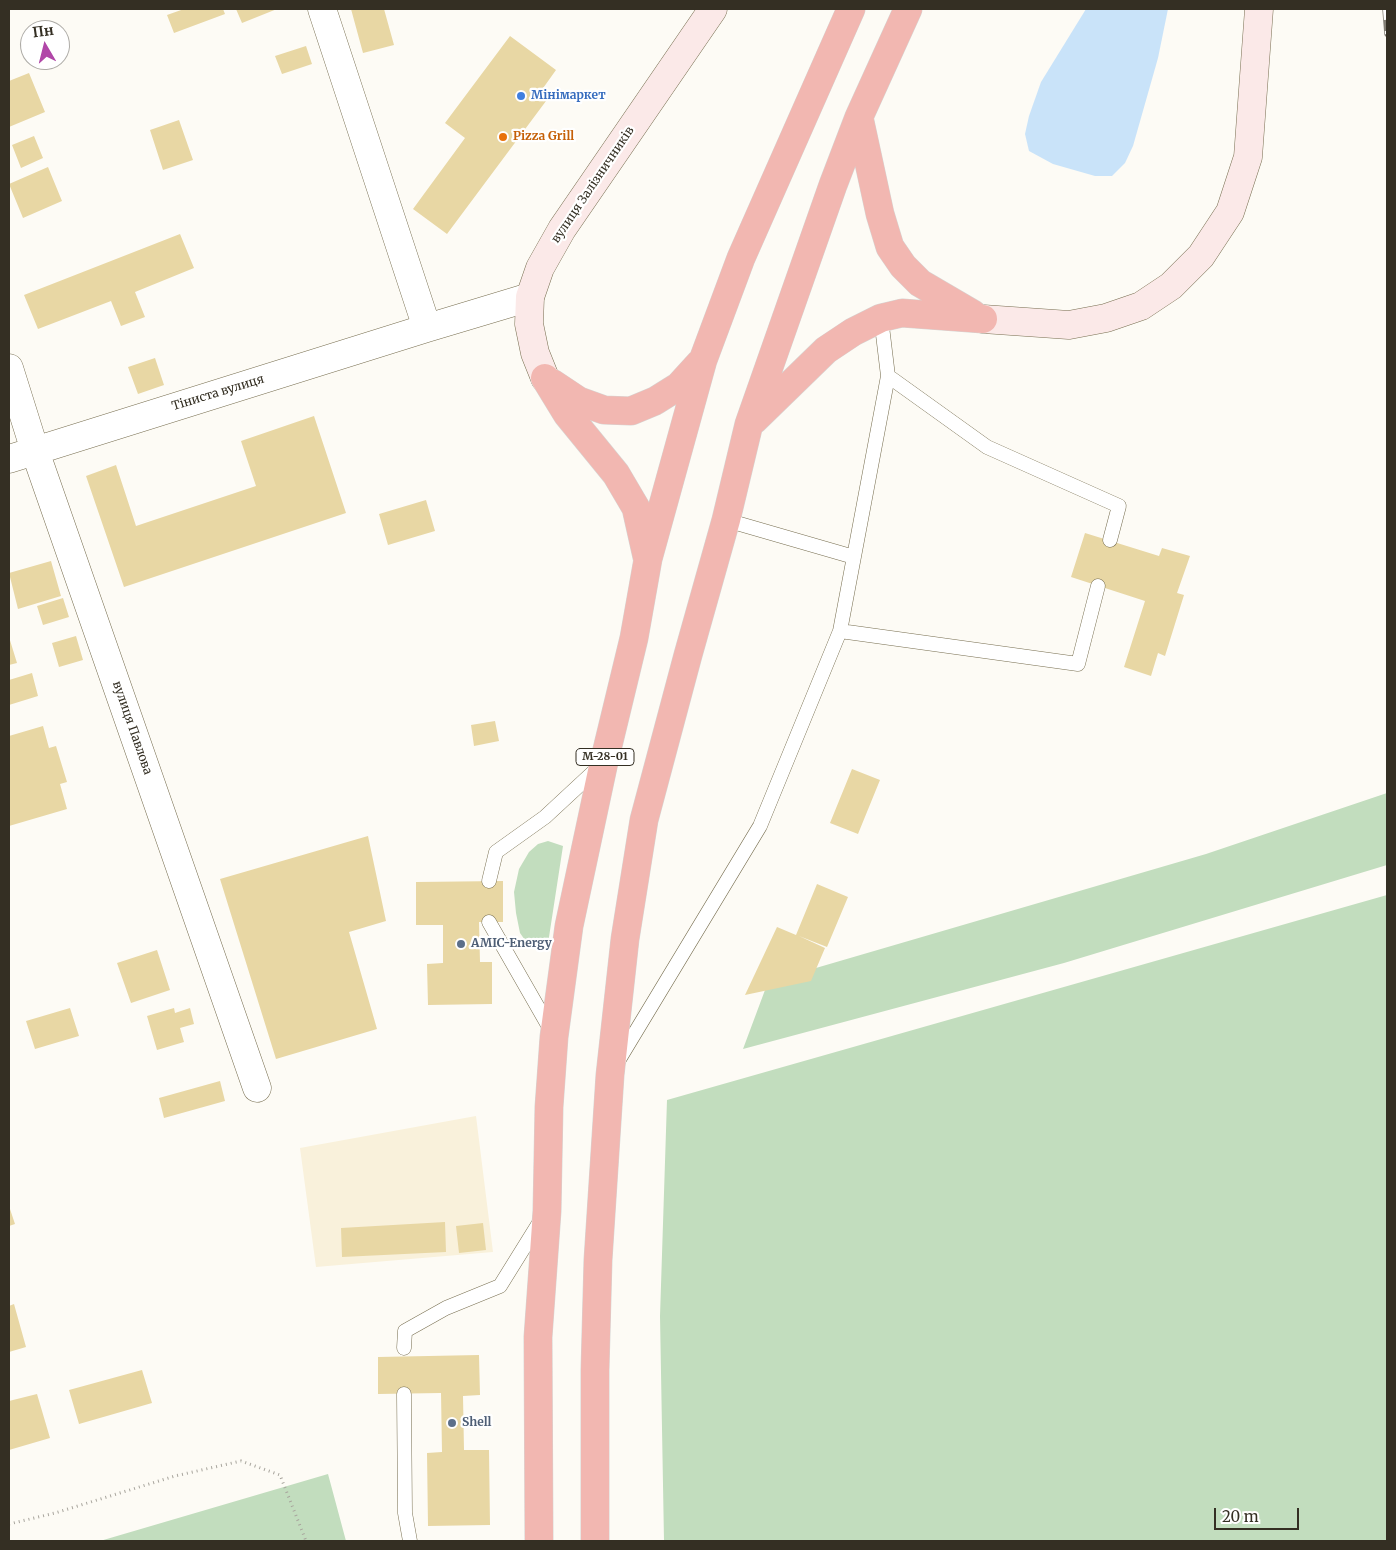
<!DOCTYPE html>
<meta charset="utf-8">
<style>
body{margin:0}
#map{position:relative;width:1396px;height:1550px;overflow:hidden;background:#fdfbf5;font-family:Merriweather,serif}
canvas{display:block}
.frame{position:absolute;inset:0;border:10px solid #342f23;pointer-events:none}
.north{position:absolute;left:20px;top:20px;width:50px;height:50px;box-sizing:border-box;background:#fff;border:1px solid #aeaca7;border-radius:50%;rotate:352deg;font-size:14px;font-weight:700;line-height:20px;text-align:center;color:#342f23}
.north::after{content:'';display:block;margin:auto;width:18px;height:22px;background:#b147a8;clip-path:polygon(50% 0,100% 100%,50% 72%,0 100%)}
.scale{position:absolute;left:1214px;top:1508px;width:85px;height:22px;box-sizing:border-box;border:2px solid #342f23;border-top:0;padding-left:6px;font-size:15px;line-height:18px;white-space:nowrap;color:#342f23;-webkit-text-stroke:4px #fff;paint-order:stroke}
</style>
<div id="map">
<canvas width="1396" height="1550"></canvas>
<div class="frame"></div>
<div class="north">Пн</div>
<div class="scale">20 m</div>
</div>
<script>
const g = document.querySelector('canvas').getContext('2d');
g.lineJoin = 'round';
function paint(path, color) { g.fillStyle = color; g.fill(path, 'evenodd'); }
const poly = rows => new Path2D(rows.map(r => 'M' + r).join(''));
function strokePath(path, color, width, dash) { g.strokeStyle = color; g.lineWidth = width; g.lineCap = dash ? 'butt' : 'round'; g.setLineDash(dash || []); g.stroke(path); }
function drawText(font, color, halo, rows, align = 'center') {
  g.font = font + ' Merriweather,serif'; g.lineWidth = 4.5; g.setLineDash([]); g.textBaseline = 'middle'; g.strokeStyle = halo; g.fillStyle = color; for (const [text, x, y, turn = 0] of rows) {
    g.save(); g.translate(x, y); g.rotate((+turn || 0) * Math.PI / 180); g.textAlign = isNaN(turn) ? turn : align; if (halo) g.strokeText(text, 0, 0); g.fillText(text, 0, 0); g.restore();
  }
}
const industrial = poly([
 [476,1116,493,1252,316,1267,300,1148]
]);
const green = poly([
 [1387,793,1387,865,1064,963,743,1049,768,982,1206,854],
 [548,841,563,846,547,950,535,949,527,943,520,933,516,913,514,892,519,869,529,852,538,844],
 [1387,895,1387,1541,664,1541,660,1316,667,1100],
 [328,1474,346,1541,100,1541]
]);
const water = poly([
 [1086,9,1168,9,1158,58,1133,146,1125,163,1112,176,1095,176,1053,164,1029,151,1025,134,1029,116,1041,82]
]);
const building = poly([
 [184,9,223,9,225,14,174,33,167,15],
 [236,9,277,9,242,23],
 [351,9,384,9,394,45,363,53],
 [510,36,556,70,541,91,549,97,447,234,413,209,465,138,445,123],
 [306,46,312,64,282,74,275,56],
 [29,73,45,112,9,127,9,81],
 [179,120,193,160,163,170,150,130],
 [34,136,43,158,21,168,12,145],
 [48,167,62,201,23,218,9,184],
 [180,234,194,268,135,292,145,317,121,326,111,301,38,329,24,295],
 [155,358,164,385,138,394,128,367],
 [314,416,346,513,124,587,86,476,116,465,136,526,256,486,241,441],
 [426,500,435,531,388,545,379,514],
 [1085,533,1159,556,1162,548,1190,556,1177,593,1184,595,1165,656,1158,653,1151,676,1124,667,1145,601,1071,577],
 [51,561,61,596,18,609,9,573],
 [63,598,69,617,43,625,37,606],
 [76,636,83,660,59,667,52,643],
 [9,637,17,663,9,665],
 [32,673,38,696,9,705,9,680],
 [495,721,499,741,474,746,471,725],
 [43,726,49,748,56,746,67,782,60,784,67,809,9,826,9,736],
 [852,769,880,780,858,834,830,823],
 [368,836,386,921,349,932,377,1029,276,1059,220,879],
 [503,881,503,922,479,922,480,962,492,962,492,1004,428,1005,427,964,443,963,443,925,416,925,416,882],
 [817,884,848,897,827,947,799,936,825,948,811,981,745,995,777,927,796,935],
 [157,950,170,990,131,1003,117,963],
 [70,1008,79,1036,35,1049,26,1021],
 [174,1008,175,1013,190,1008,194,1024,180,1028,184,1042,157,1050,147,1016],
 [220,1081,225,1101,164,1118,159,1098],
 [9,1206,15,1224,9,1226],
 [445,1222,446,1252,342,1257,341,1228],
 [483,1223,486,1250,459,1253,456,1226],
 [14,1304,26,1347,9,1352,9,1306],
 [479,1355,480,1395,463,1396,464,1450,489,1450,490,1525,428,1526,427,1453,442,1452,441,1393,378,1394,378,1357],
 [142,1370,152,1403,79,1424,69,1390],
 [37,1394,50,1438,9,1450,9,1401]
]);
const path = poly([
 [9,1524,55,1513,175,1476,241,1461,280,1475,306,1541]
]);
const lane = poly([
 [881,318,888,376,987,447,1119,506,1110,540],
 [726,520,854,557],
 [840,631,888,376],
 [489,881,496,852,545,817,600,766],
 [489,922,552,1032],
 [618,1061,760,826,840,631,1078,664,1098,586],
 [404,1348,405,1331,446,1308,500,1286,541,1220],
 [404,1394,405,1513,410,1541]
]);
const street = poly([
 [322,9,427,328],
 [9,368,35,451,257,1088],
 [9,459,427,328,530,297]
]);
const secondary = poly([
 [983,319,1069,325,1106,318,1141,306,1171,286,1201,256,1230,212,1248,157,1259,9],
 [545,378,535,353,529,324,530,297,540,268,562,229,713,9]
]);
const highway = poly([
 [859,117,880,214,890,247,903,266,920,283,973,314],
 [545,378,567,414,616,474,636,508,647,557],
 [552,383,579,401,604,410,631,411,655,401,679,386,700,363],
 [754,420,826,350,853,332,881,318,902,313,983,319],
 [539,1541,538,1337,547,1211,549,1107,554,1037,569,926,604,762,634,638,648,559,703,360,741,258,851,9],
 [595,1541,595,1370,598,1260,610,1075,625,939,644,820,688,655,726,520,749,424,833,185,859,117,908,9]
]);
const rail = poly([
 [1385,9,1387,34]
]);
const markers = [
 [521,96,5,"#3f7fe0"],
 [503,137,5,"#e8710a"],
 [461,944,5,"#5c6f8a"],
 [452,1423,5,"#5c6f8a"]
];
const shields = [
 [605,757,58]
];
const shieldNames = [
 ["М-28-01",605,757]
];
const shopNames = [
 ["Мінімаркет",531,96]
];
const foodNames = [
 ["Pizza Grill",513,137]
];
const streetNames = [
 ["вулиця Залізничників",593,185,-56],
 ["Тіниста вулиця",218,393,-17],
 ["вулиця Павлова",132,728,71]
];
const serviceNames = [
 ["AMIC-Energy",471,944],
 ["Shell",462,1423]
];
paint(industrial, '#f9f1db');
paint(green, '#c2ddbe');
paint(water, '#c9e3f9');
paint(building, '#e8d7a4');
strokePath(lane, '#786f51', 15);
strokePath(street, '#786f51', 29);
strokePath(secondary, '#786f51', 29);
strokePath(highway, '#d6d5d3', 29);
strokePath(path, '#a8a59d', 3, [1, 4]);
strokePath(lane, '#fff', 14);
strokePath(street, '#fff', 28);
strokePath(secondary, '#fbe9e8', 28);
strokePath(highway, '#f2b7b1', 28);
strokePath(rail, '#827e74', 5.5);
strokePath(rail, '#fff', 4, [11]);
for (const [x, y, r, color] of markers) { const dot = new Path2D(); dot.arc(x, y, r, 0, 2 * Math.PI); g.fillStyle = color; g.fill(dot); strokePath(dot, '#fff', 2); }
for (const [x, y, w] of shields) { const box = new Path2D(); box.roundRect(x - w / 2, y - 8.5, w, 17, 4); g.fillStyle = '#fff'; g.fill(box); strokePath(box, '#342f23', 1); }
drawText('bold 11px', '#342f23', null, shieldNames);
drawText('bold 12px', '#366cbe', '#fff', shopNames, 'left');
drawText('bold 12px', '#c56008', '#fff', foodNames, 'left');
drawText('12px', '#342f23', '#fff', streetNames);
drawText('bold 12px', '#4e5e75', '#fff', serviceNames, 'left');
</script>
